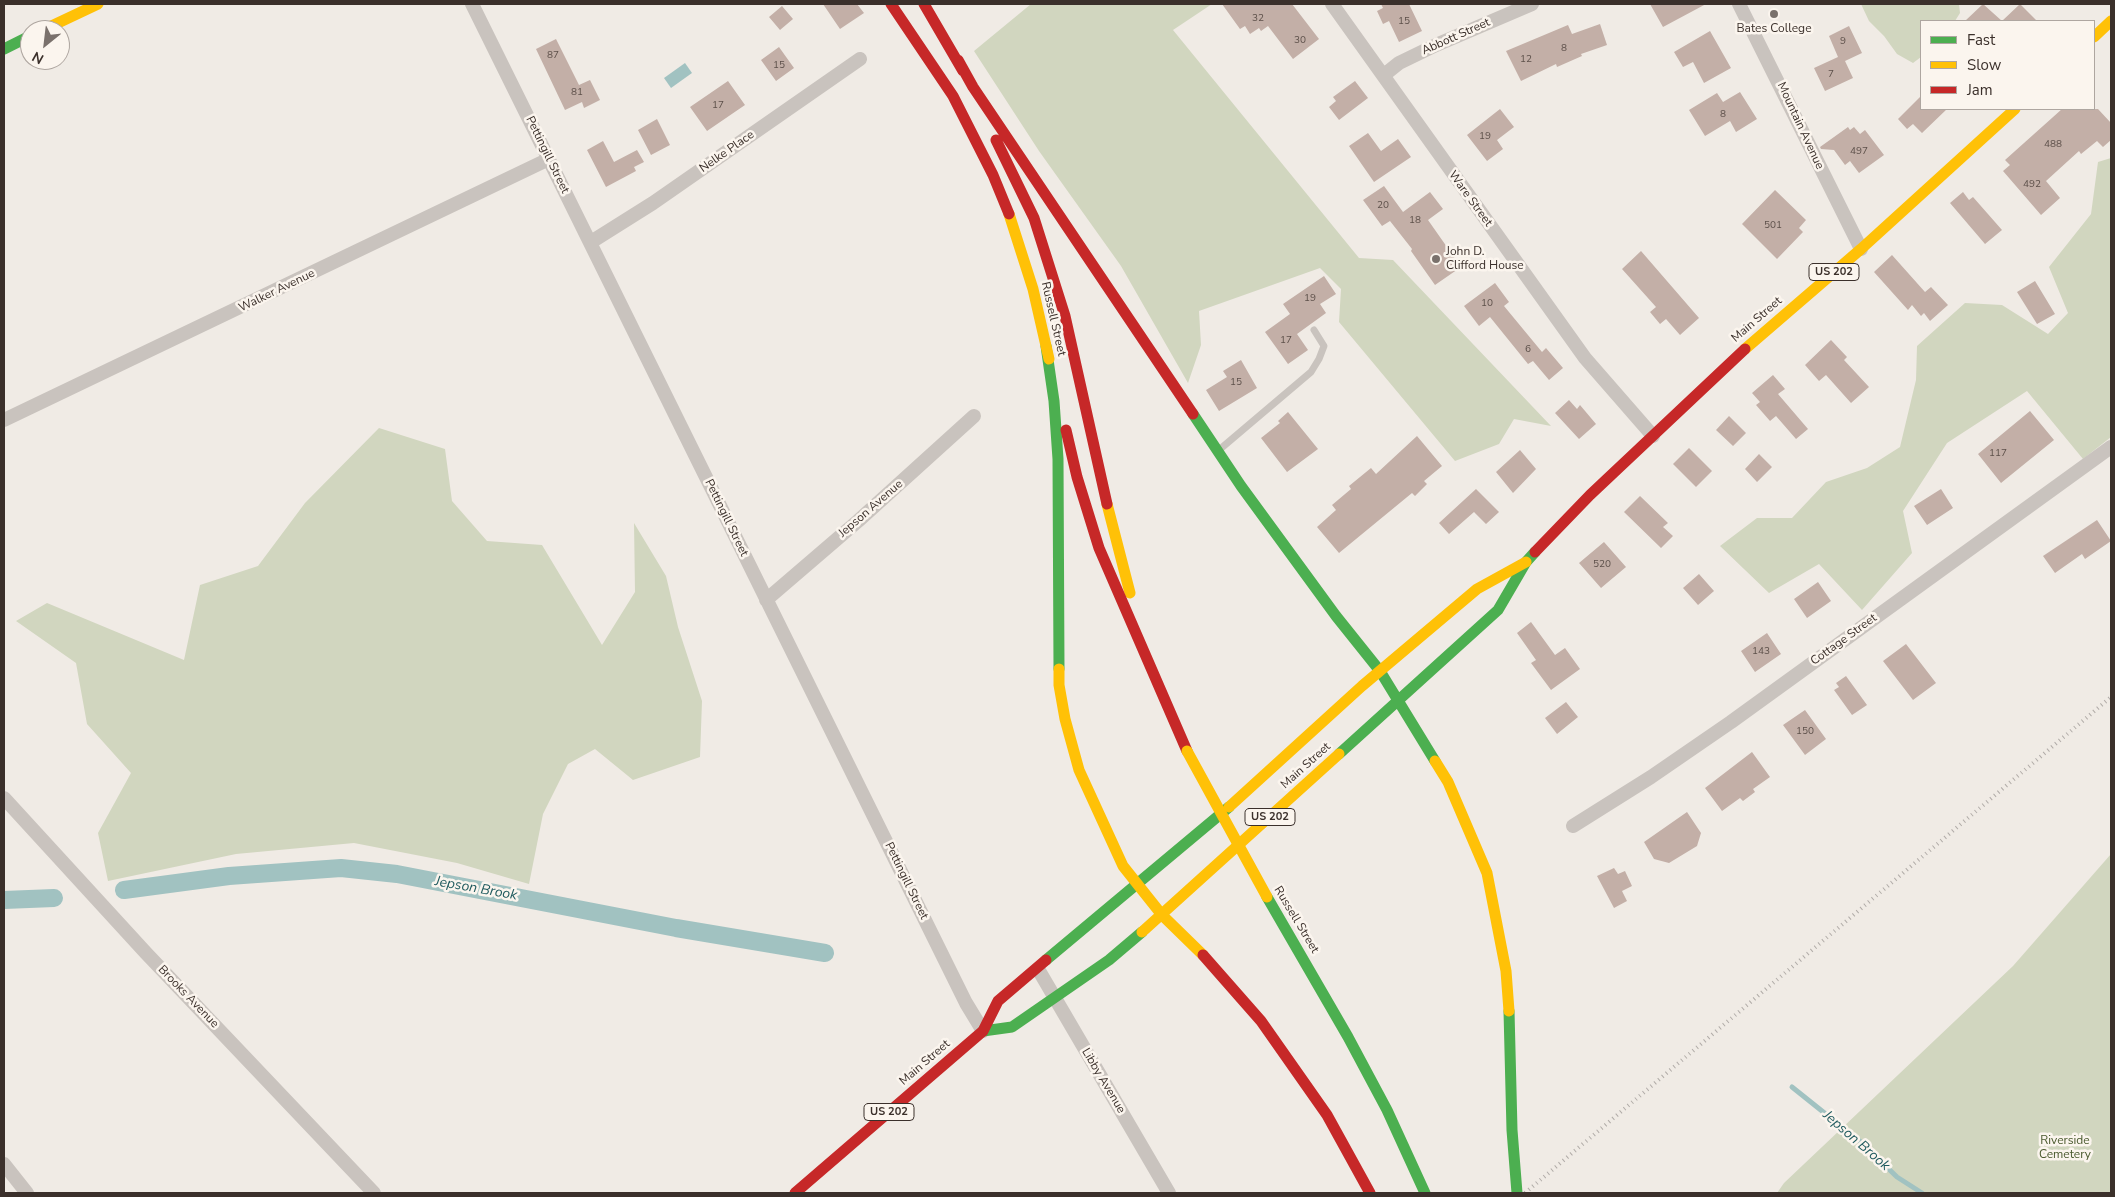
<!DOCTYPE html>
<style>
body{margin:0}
#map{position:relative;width:2115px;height:1197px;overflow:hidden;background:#f0ebe5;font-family:"Nunito Sans",sans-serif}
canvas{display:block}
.frame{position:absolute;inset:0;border:5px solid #3b302b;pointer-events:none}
.legend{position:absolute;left:1920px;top:20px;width:175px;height:90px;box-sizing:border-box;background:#fbf5ee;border:1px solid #aea6a0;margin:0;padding:6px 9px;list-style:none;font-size:15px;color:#3b302b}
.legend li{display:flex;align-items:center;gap:10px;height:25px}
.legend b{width:25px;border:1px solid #aea6a0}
.north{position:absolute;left:20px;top:20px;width:50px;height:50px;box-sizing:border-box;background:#fbf5ee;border:1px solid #aea6a0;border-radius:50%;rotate:209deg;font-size:14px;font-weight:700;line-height:20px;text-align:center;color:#3b302b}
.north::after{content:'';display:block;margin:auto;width:18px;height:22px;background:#7a716c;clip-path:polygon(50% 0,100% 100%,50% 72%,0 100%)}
</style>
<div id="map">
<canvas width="2115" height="1197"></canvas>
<div class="frame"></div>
<ul class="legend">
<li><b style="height:6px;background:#4caf50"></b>Fast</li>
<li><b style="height:6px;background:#ffc107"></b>Slow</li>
<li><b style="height:6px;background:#c62828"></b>Jam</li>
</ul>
<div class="north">N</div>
</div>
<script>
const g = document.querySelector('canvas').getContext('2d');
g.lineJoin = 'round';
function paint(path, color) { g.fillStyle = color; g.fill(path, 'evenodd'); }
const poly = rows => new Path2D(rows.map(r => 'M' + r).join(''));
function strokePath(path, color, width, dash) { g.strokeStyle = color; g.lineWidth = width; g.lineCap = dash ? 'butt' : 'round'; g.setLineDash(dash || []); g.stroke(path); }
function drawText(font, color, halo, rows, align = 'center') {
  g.font = font + ' "Nunito Sans",sans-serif'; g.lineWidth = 5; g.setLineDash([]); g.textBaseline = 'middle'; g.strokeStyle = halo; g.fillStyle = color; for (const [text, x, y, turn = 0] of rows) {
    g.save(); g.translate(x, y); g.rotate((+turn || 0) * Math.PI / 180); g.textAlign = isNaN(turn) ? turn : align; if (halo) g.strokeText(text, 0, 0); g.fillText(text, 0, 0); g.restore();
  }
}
const green = poly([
 [1031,4,1212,4,1173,30,1359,258,1393,260,1551,426,1514,419,1499,444,1455,461,1339,322,1341,289,1320,268,1199,311,1201,345,1188,383,1121,266,1039,151,974,51],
 [1861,4,1959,4,1960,13,1955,21,1921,21,1921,57,1913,63,1897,54,1884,36,1869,21],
 [2111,158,2111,437,2083,459,2027,391,1947,443,1903,511,1912,553,1862,610,1819,564,1769,593,1720,546,1757,518,1792,518,1826,482,1867,468,1900,447,1916,380,1917,346,1965,303,2002,305,2048,334,2068,313,2049,267,2091,214,2098,162],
 [379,428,445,449,452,501,487,541,542,545,602,645,635,592,634,523,666,576,678,627,702,701,700,757,633,780,595,749,568,764,543,814,529,884,457,863,354,843,236,854,108,881,98,833,131,773,87,724,76,663,16,621,47,603,184,660,200,585,258,566,305,503],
 [2111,854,2111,1193,1777,1193,1784,1183,2013,966]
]);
const water = poly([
 [685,63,692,73,671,88,664,78]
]);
const stream = poly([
 [1792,1087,1862,1143,1897,1177,1922,1193]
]);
const canal = poly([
 [124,890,229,876,341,868,397,874,676,928,825,953],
 [4,900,54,898]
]);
const building = poly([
 [823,4,857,4,864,13,840,29],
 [1222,4,1292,4,1319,39,1293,59,1268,26,1261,31,1259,28,1250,34,1245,26,1240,29],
 [1381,4,1409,4,1422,31,1399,42,1389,21,1383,24,1377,11,1383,8],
 [1650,4,1706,4,1663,27],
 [1983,4,2002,21,2020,4,2037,21,1965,21],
 [782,6,793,19,780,30,769,17],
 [1600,24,1607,45,1581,54,1582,56,1557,67,1556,64,1521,81,1506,51,1568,25,1572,34],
 [1849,26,1862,53,1845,61,1853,78,1825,91,1814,68,1838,57,1829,36],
 [1710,31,1731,68,1704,83,1693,62,1683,67,1674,52],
 [556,39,579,85,590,80,600,100,584,108,582,102,565,110,536,49],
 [779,47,794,68,776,81,761,60],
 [728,81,745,105,707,131,690,107],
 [1355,81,1368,98,1339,120,1329,107,1336,101,1333,97],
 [1740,92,1757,119,1736,132,1730,121,1705,136,1689,110,1717,93,1723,102],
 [1921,96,1921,109,1947,109,1922,133,1913,124,1907,129,1898,119],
 [1500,109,1514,127,1497,140,1503,149,1487,161,1467,135],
 [2062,109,2098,109,2111,123,2111,140,2103,147,2097,141,2081,154,2079,151,2046,181,2060,198,2041,215,2003,171,2010,165,2005,160],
 [657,119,670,145,651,155,638,130],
 [1848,127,1850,130,1854,127,1860,134,1865,130,1884,155,1859,173,1850,161,1845,165,1834,150,1821,149,1820,147],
 [1368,133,1381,151,1398,139,1411,157,1374,182,1349,146],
 [603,141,614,162,637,150,644,162,634,167,636,171,606,187,587,150],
 [1384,186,1403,212,1430,192,1443,209,1428,220,1461,267,1435,285,1411,251,1412,249,1390,221,1382,226,1363,200],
 [1775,190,1806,220,1799,228,1803,232,1777,259,1742,224],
 [1963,192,1969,200,1973,197,2002,230,1985,244,1950,203],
 [1641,251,1699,318,1680,335,1666,319,1660,324,1650,312,1656,307,1622,269],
 [1892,255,1925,292,1931,287,1948,305,1930,321,1924,313,1921,316,1912,305,1908,310,1874,272],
 [1324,276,1336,294,1320,304,1326,313,1297,334,1308,350,1288,364,1265,332,1290,314,1283,304],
 [2035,281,2055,314,2037,324,2017,292],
 [1495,283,1509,302,1504,306,1542,352,1546,348,1563,368,1549,380,1533,361,1528,364,1490,317,1479,326,1464,306],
 [1831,340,1847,357,1844,360,1869,387,1851,403,1826,375,1819,381,1805,365],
 [1241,360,1257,388,1219,411,1206,390,1227,377,1223,371],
 [1773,375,1785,389,1778,394,1808,429,1796,439,1776,416,1770,421,1756,405,1760,402,1752,393],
 [1569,400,1577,409,1580,405,1596,424,1579,439,1555,413],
 [2030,411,2054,440,2001,483,1978,454],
 [1288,412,1318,449,1287,472,1261,438,1280,423,1278,421],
 [1729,416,1746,433,1733,446,1716,430],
 [1417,436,1442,466,1424,481,1427,484,1415,496,1412,493,1339,553,1317,527,1336,510,1332,505,1351,489,1349,486,1371,468,1376,474],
 [1689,448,1712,471,1696,487,1673,464],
 [1520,450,1536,469,1513,493,1496,472],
 [1759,454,1772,467,1757,482,1745,469],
 [1476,489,1499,512,1486,524,1474,512,1449,534,1439,523],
 [1941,489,1953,508,1927,525,1914,506],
 [1640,496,1668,523,1663,527,1673,536,1661,548,1624,512],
 [2097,520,2111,541,2085,559,2082,554,2055,573,2043,556],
 [1604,542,1626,567,1601,588,1579,563],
 [1699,574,1714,591,1698,605,1683,588],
 [1818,582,1831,601,1807,618,1794,599],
 [1531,622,1555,655,1565,648,1580,669,1551,690,1531,663,1536,660,1517,633],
 [1767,633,1781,654,1755,672,1741,651],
 [1906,644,1936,683,1913,700,1883,661],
 [1846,676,1867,705,1852,715,1834,690,1839,687,1836,683],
 [1566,702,1578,717,1557,734,1545,718],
 [1805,710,1826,739,1805,755,1783,725],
 [1752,752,1770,777,1753,789,1755,792,1743,801,1740,798,1722,811,1705,788],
 [1687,812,1701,833,1697,846,1669,863,1654,859,1644,842],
 [1614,868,1618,874,1625,871,1632,886,1622,891,1627,901,1614,908,1597,876]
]);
const lane = poly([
 [1219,450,1311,372,1319,359,1324,346,1314,330]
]);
const street = poly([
 [472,4,966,1003,983,1031],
 [1332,4,1585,358,1653,436],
 [1739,4,1861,249],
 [1384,75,1399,63,1436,45,1532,4],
 [591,242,653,203,860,59],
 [4,420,549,159],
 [766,600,858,521,974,416],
 [4,798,146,953,374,1193],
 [1573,826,1651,777,1731,722,2111,447],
 [1038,969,1169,1193],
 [4,1164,27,1193]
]);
const fast = poly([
 [4,49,30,36],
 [1046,346,1054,401,1058,459,1059,669],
 [1193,414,1241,486,1336,616,1380,671,1435,761],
 [1339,754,1498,610,1526,562,1535,552],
 [1267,897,1348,1037,1387,1110,1425,1193],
 [1046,960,1229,807],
 [1509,1011,1512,1130,1517,1193],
 [983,1031,1012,1027,1109,960,1142,932]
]);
const slow = poly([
 [43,30,98,4],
 [2094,37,2111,21],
 [1009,214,1033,289,1049,359],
 [1745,349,1861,249,2015,109],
 [1107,504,1130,593],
 [1059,669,1059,685,1065,719,1079,770,1123,866,1162,915,1203,955],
 [1435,761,1448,782,1487,873,1506,971,1509,1011],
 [1229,807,1362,686,1477,589,1526,562],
 [1142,932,1339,754]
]);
const jam = poly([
 [891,4,953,96,993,175,1009,214],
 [924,4,963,71],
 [958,60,973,87,1193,414],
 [996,140,1034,218,1065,316,1107,504],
 [1066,430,1077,477,1099,548,1187,751],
 [1535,552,1590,495,1745,349],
 [1203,955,1261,1021,1327,1115,1370,1193],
 [795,1193,983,1031,998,1001,1046,960]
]);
const rail = poly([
 [1525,1193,2111,697]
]);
const slowBridge = poly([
 [1187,751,1267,897]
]);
const markers = [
 [1774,14,5,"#7a716c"],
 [1436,259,5,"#7a716c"]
];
const numberNames = [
 ["32",1258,19],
 ["15",1404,22],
 ["30",1300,41],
 ["9",1843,42],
 ["8",1564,49],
 ["87",553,56],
 ["12",1526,60],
 ["15",779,66],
 ["7",1831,75],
 ["81",577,93],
 ["17",718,106],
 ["8",1723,115],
 ["19",1485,137],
 ["488",2053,145],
 ["497",1859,152],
 ["492",2032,185],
 ["20",1383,206],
 ["18",1415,221],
 ["501",1773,226],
 ["19",1310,299],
 ["10",1487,304],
 ["17",1286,341],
 ["6",1528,350],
 ["15",1236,383],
 ["117",1998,454],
 ["520",1602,565],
 ["143",1761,652],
 ["150",1805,732]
];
const shields = [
 [1834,272,50],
 [1270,817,50],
 [889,1112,50]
];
const shieldNames = [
 ["US 202",1834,272],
 ["US 202",1270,817],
 ["US 202",889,1112]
];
const poiNames = [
 ["Bates College",1774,29],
 ["John D.",1446,252,"left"],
 ["Clifford House",1446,266,"left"]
];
const streetNames = [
 ["Abbott Street",1456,37,-24],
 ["Mountain Avenue",1800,126,65],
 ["Nelke Place",727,152,-35],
 ["Pettingill Street",547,155,64],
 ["Ware Street",1470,199,54],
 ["Walker Avenue",277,291,-26],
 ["Russell Street",1053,319,77],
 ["Main Street",1757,320,-41],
 ["Jepson Avenue",871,509,-41],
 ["Pettingill Street",726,518,64],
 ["Cottage Street",1844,640,-36],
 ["Main Street",1306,766,-42],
 ["Pettingill Street",906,881,64],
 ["Russell Street",1296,920,59],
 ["Brooks Avenue",188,997,46],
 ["Main Street",925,1063,-41],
 ["Libby Avenue",1103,1081,59]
];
const parkNames = [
 ["Riverside",2065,1141],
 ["Cemetery",2065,1155]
];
const waterNames = [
 ["Jepson Brook",476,889,10],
 ["Jepson Brook",1856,1141,41]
];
paint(green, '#d1d6bf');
paint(water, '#a1c2c1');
strokePath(stream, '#a1c2c1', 5);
strokePath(canal, '#a1c2c1', 18);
paint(building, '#c3afa7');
strokePath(lane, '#c9c3be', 7);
strokePath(street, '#c9c3be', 14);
strokePath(fast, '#4caf50', 11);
strokePath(slow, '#ffc107', 11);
strokePath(jam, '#c62828', 11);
strokePath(rail, '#b1aca8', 4, [1, 4]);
strokePath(slowBridge, '#ffc107', 11);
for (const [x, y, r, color] of markers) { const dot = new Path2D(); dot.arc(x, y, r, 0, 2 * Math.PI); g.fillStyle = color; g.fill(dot); strokePath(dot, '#fbf5ee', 2); }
drawText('10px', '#5d504a', null, numberNames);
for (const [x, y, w] of shields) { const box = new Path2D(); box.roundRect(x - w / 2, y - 8.5, w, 17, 4); g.fillStyle = '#fbf5ee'; g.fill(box); strokePath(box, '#3b302b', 1); }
drawText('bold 11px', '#3b302b', null, shieldNames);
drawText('12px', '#3b302b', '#fbf5ee', poiNames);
drawText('12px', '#3b302b', '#fbf5ee', streetNames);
drawText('12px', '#4a5a2e', '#fbf5ee', parkNames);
drawText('italic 14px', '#1f5a5e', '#fbf5ee', waterNames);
</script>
